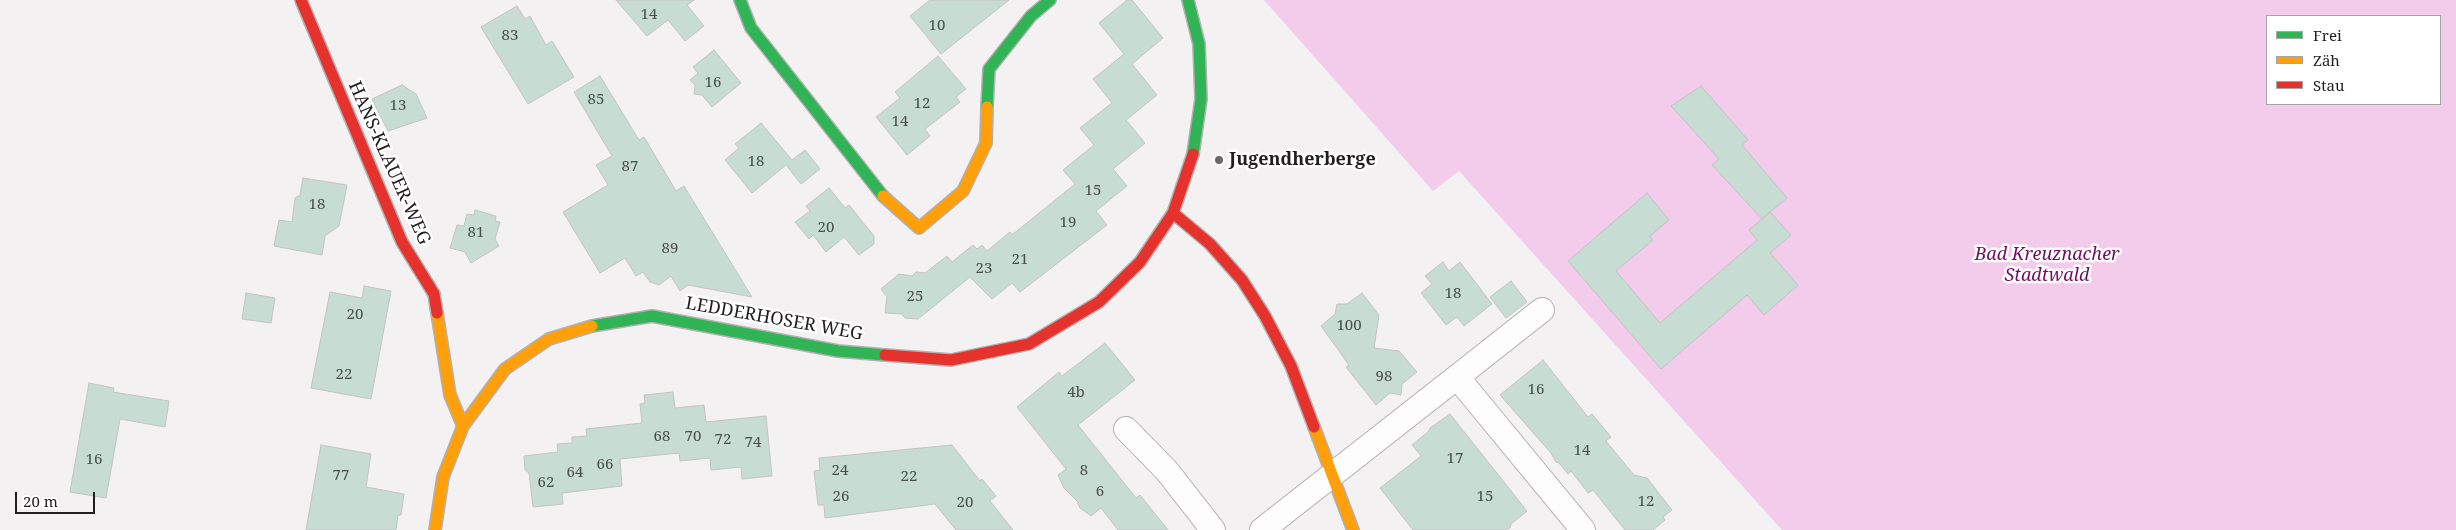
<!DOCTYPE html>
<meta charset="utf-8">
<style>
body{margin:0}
#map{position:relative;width:2456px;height:530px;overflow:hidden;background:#f4f1f3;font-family:"Noto Serif",serif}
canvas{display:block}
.legend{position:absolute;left:2266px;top:15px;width:175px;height:90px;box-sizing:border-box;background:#fff;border:1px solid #a6a5a5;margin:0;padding:6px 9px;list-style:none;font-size:15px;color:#201e1f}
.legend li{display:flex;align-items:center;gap:10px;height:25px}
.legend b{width:25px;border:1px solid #a6a5a5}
.scale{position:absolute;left:15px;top:492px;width:80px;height:22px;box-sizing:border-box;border:2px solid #201e1f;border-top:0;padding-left:6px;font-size:15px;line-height:18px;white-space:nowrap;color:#201e1f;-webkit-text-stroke:4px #fff;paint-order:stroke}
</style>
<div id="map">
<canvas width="2456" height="530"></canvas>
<ul class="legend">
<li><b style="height:6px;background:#30b455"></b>Frei</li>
<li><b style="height:6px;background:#ff9f0a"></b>Zäh</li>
<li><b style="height:6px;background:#e5322d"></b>Stau</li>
</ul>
<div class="scale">20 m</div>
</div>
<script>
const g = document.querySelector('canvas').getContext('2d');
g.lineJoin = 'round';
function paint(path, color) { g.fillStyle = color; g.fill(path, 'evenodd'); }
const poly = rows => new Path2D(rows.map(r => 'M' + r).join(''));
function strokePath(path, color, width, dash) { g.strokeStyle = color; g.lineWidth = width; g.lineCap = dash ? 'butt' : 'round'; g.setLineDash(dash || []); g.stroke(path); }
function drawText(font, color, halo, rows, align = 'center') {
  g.font = font + ' "Noto Serif",serif'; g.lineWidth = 5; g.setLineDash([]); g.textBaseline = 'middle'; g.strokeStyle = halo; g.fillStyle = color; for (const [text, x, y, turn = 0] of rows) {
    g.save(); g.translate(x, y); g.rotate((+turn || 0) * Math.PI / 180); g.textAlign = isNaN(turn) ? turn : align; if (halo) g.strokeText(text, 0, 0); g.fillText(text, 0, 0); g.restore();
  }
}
const green = poly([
 [1264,0,2456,0,2456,530,1782,530,1459,171,1433,191],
 [2267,16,2440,16,2440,104,2267,104]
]);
const building = poly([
 [616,0,694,0,687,5,704,26,685,41,668,20,647,36,616,0],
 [930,0,1009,0,941,54,910,16,930,0],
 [1127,0,1132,0,1163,38,1132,64,1157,95,1126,120,1145,143,1113,169,1127,186,1096,211,1107,225,1020,292,1012,283,992,299,970,277,918,319,905,318,902,314,885,313,887,297,881,289,899,274,912,276,916,272,925,273,947,256,952,262,973,245,977,249,982,245,987,251,1010,232,1012,235,1075,184,1063,170,1094,145,1080,128,1112,103,1093,79,1124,54,1099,23,1127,0],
 [517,6,525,19,530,16,546,45,552,41,574,77,528,104,481,27,517,6],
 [714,50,741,83,712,107,702,95,694,94,695,85,690,80,698,73,693,67,714,50],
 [938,56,966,89,956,97,960,102,925,129,930,136,907,155,876,117,900,98,895,92,938,56],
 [600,76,639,140,644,137,676,191,684,186,752,297,688,285,680,291,671,276,659,285,650,282,643,272,636,276,625,258,600,273,563,212,608,185,596,165,612,156,574,92,600,76],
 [402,85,416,94,427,118,388,131,372,99,402,85],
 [1701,86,1748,140,1742,145,1787,198,1762,219,1712,165,1719,159,1671,106,1701,86],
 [761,123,792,160,805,150,820,169,801,184,786,165,752,193,725,160,739,148,735,144,761,123],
 [303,178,347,185,339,226,325,236,322,255,274,246,279,220,292,222,295,198,300,195,303,178],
 [829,188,845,208,849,205,874,236,874,244,859,255,844,237,826,252,813,235,809,239,795,222,810,211,806,206,829,188],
 [1647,193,1669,220,1650,236,1653,240,1616,271,1660,323,1757,240,1749,230,1770,212,1791,235,1770,253,1798,285,1764,315,1747,295,1661,369,1568,261,1647,193],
 [475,210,496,216,495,221,500,222,495,239,499,246,471,263,465,252,450,248,457,225,464,226,467,214,474,215,475,210],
 [1443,262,1449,271,1460,262,1492,304,1464,326,1457,317,1446,325,1421,293,1432,284,1425,276,1443,262],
 [1511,281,1527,302,1506,318,1490,297,1511,281],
 [364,286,391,291,371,399,311,388,330,292,362,298,364,286],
 [246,293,275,298,271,323,242,319,246,293],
 [1362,293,1379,315,1374,348,1399,351,1417,372,1402,384,1401,395,1390,393,1376,405,1346,367,1349,365,1321,326,1335,314,1337,304,1347,304,1362,293],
 [1105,343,1135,380,1078,425,1136,498,1140,495,1168,530,1118,530,1101,508,1091,516,1080,508,1077,501,1064,488,1058,475,1066,469,1017,407,1059,372,1062,376,1105,343],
 [1543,360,1588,417,1592,414,1611,437,1606,441,1634,475,1647,478,1672,510,1663,517,1665,520,1653,530,1625,530,1593,490,1588,493,1571,471,1568,474,1559,463,1556,462,1551,453,1500,395,1543,360],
 [89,383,114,388,113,392,169,401,165,427,120,419,106,498,70,492,89,383],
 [673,392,675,408,704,405,706,422,766,416,772,476,742,479,741,467,711,470,710,458,680,461,679,453,620,459,622,486,562,493,563,504,533,507,529,473,525,470,524,456,558,452,557,444,572,443,572,437,587,436,586,429,642,423,640,404,645,403,644,395,673,392],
 [1450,414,1527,511,1511,524,1510,528,1504,530,1413,530,1380,488,1421,456,1412,445,1428,432,1430,428,1450,414],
 [321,445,371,454,366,487,404,494,401,515,398,515,396,530,306,530,321,445],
 [952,445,980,481,982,479,996,496,990,501,1013,530,956,530,935,504,825,518,824,505,818,505,814,471,820,470,819,458,952,445]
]);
const street = poly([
 [1457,377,1542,310],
 [1126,429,1167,471,1213,530],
 [1262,530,1457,377,1583,530]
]);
const fast = poly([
 [740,0,751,28,883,196],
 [1188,0,1199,44,1201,99,1193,154],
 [987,107,989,69,1031,16,1050,0],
 [592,326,652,316,838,351,885,355]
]);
const slow = poly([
 [883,196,919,228,963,191,986,143,987,107],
 [437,313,450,395,463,426],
 [1314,427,1353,530],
 [435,530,443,477,463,426,505,369,549,339,592,326]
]);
const jam = poly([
 [301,0,402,242,434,294,437,313],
 [1173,213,1210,244,1242,280,1265,316,1291,366,1314,427],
 [885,355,951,360,1029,344,1099,302,1140,262,1173,213,1193,154]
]);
const markers = [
 [1219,160,5,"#6a6869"]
];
const numberNames = [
 ["14",649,15],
 ["10",937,26],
 ["83",510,36],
 ["16",713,83],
 ["85",596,100],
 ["12",922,104],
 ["13",398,106],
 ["14",900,122],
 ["18",756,162],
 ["87",630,167],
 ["15",1093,191],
 ["18",317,205],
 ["19",1068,223],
 ["20",826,228],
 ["81",476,233],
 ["89",670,249],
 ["21",1020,260],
 ["23",984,269],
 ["18",1453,294],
 ["25",915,297],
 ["20",355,315],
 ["100",1349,326],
 ["22",344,375],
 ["98",1384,377],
 ["16",1536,390],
 ["4b",1076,393],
 ["68",662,437],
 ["70",693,437],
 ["72",723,440],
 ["74",753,443],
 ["14",1582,451],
 ["17",1455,459],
 ["16",94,460],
 ["66",605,465],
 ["24",840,471],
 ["8",1084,471],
 ["64",575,473],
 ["77",341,476],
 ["22",909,477],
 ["62",546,483],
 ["6",1100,492],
 ["26",841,497],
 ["15",1485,497],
 ["12",1646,502],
 ["20",965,503]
];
const poiNames = [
 ["Jugendherberge",1229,160]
];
const streetNames = [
 ["HANS-KLAUER-WEG",389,163,66],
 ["LEDDERHOSER WEG",774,319,10]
];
const parkNames = [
 ["Bad Kreuznacher",2047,255],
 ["Stadtwald",2047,276]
];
paint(green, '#f3cbeb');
paint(building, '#c7dcd3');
strokePath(building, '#c4c3c3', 1);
strokePath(street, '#b2b0b1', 26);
strokePath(fast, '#b2b0b1', 14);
strokePath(slow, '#b2b0b1', 14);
strokePath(jam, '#b2b0b1', 14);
strokePath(street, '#fdfdfd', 24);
strokePath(fast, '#30b455', 11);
strokePath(slow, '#ff9f0a', 11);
strokePath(jam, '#e5322d', 11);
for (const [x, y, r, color] of markers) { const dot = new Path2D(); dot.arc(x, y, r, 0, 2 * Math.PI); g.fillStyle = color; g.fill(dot); strokePath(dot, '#fff', 2); }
drawText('15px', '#4a4e4c', null, numberNames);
drawText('bold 18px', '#201e1f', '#fff', poiNames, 'left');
drawText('18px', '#201e1f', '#fff', streetNames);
drawText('italic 18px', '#700e65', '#fff', parkNames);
</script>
